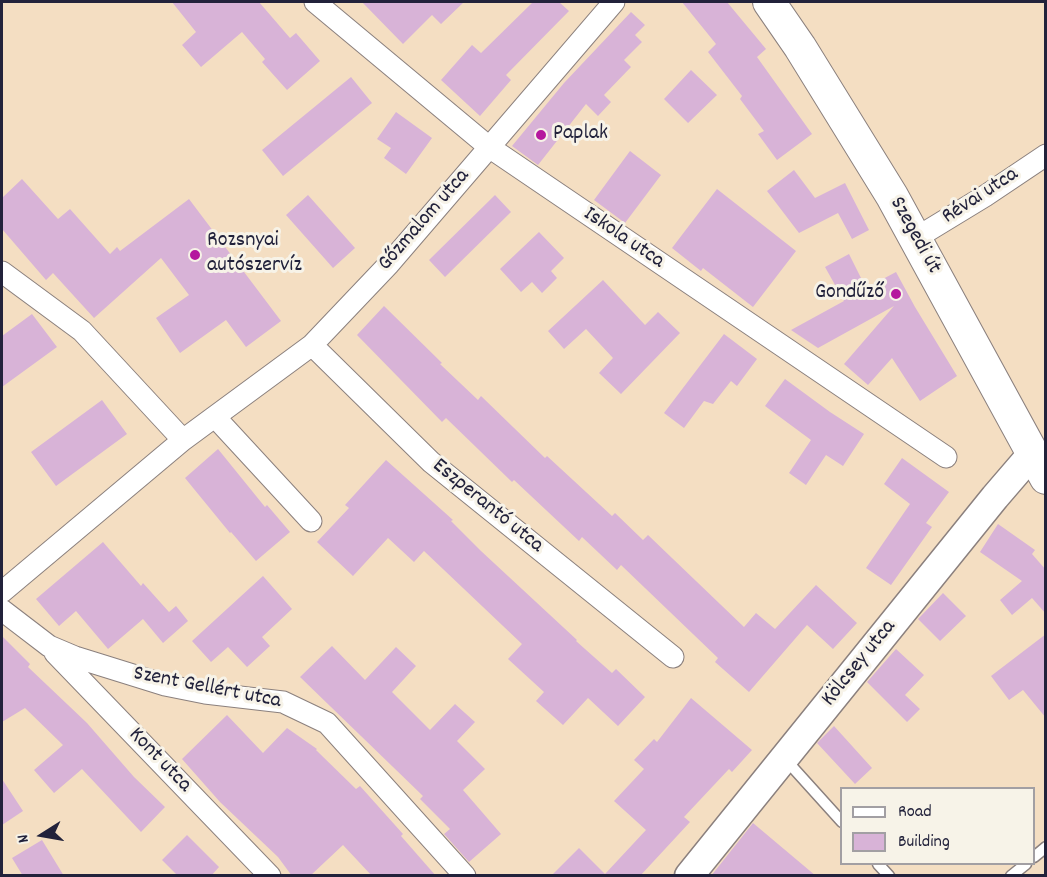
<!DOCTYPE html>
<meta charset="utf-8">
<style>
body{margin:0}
#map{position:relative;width:1047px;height:877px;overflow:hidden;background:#f4dec2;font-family:Dekko,sans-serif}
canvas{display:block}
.frame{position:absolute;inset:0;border:3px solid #22223b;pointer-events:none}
.legend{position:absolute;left:840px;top:787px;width:195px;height:78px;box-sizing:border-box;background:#f7f3e8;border:2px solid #a29fa3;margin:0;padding:8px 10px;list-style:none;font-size:18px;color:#22223b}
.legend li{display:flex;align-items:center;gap:12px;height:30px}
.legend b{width:30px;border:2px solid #a29fa3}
.north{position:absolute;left:12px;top:805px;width:60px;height:60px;-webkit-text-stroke:4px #f7f3e8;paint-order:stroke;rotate:259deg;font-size:16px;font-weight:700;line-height:24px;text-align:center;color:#22223b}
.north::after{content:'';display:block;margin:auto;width:21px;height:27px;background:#22223b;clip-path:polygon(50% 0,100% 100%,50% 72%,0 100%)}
</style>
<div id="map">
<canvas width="1047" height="877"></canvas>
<div class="frame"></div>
<ul class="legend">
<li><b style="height:8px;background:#fff"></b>Road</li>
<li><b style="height:16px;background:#d8b3d7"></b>Building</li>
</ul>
<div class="north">N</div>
</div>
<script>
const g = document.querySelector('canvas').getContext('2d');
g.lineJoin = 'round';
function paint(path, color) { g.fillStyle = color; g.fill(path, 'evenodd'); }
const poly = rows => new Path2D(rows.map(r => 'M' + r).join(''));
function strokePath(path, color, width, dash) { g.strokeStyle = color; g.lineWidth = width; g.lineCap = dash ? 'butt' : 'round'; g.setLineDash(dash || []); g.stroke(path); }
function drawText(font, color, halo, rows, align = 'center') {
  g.font = font + ' Dekko,sans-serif'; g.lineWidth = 6; g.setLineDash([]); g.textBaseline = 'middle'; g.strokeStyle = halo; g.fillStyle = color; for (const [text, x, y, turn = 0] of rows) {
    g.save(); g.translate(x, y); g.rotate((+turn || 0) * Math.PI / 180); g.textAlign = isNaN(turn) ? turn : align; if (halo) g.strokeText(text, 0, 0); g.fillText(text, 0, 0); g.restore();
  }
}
const building = poly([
 [172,2,259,2,290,38,296,33,320,61,287,90,262,62,265,59,242,32,201,67,182,45,196,32],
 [362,2,464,2,441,24,432,15,403,44],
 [533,2,559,2,569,11,506,75,511,80,480,116,441,80,472,45,481,53],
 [682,2,727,2,766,49,757,57,812,134,777,160,758,134,764,131,740,99,742,96,708,52,716,44],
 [631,12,645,25,635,35,642,42,624,60,631,67,604,95,611,102,598,116,586,104,538,165,512,146,564,83],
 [691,70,717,95,688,123,664,99],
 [351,77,372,103,283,176,262,150],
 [396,112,432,138,406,174,384,158,391,148,377,139],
 [630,151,661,175,625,223,594,200],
 [794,170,815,198,845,183,869,230,852,239,838,213,799,233,767,191],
 [22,179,58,219,70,209,110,254,117,247,120,251,189,199,281,321,246,347,226,320,180,353,156,318,189,295,161,258,94,318,53,273,46,280,2,229,2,198],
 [717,189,796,251,753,307,703,268,701,271,672,248],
 [308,195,355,248,333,268,286,215],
 [495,195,511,212,445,277,429,260],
 [539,232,564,258,551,271,557,278,542,293,532,282,521,292,500,269],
 [849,254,866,288,896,272,915,307,957,376,920,401,892,358,868,385,844,364,894,306,818,348,791,330,844,301,825,267],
 [603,280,645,325,658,312,680,333,621,394,599,373,613,358,586,329,564,349,548,331],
 [384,306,442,363,440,364,478,400,481,396,545,458,547,456,612,516,615,513,643,540,648,535,744,627,756,613,775,629,816,585,857,623,833,649,807,625,749,692,715,662,718,658,621,565,617,570,582,537,579,541,514,480,512,482,446,418,442,422,357,335],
 [32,314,57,347,2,387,2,336],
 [724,334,757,359,737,386,731,381,713,404,704,401,684,428,664,413],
 [785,379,830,412,864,434,843,466,826,455,806,485,789,473,811,440,765,406],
 [102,400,127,434,56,486,31,452],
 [218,449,265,507,267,505,290,532,256,561,231,532,230,533,185,478],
 [902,458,949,492,926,523,932,527,891,585,866,568,910,504,884,484],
 [386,460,453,520,451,521,481,551,577,640,576,641,612,673,616,669,645,697,618,726,588,698,563,725,536,701,544,692,508,659,522,644,424,551,414,562,388,538,353,576,317,542,349,508,345,505],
 [998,524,1035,550,1032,554,1046,570,1046,614,1032,598,1012,615,1000,600,1022,581,980,552],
 [103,542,141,586,143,583,169,612,176,606,188,621,163,643,143,619,108,649,76,611,59,626,36,599],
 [263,576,292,609,262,637,270,646,247,667,228,647,211,662,192,641],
 [943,593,966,616,940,641,918,619],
 [1046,634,1046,718,1023,690,1009,700,991,676],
 [2,636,30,664,28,667,87,723,134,777,165,807,141,832,82,769,54,793,34,770,63,745,25,708,2,722],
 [332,646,365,680,396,647,416,666,392,692,430,730,455,704,475,722,457,741,485,769,463,790,501,834,469,862,444,834,450,829,420,799,423,796,300,677],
 [896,649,924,675,905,695,920,709,907,722,867,682],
 [691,698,752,750,732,772,729,769,684,817,690,822,640,876,551,876,579,848,605,874,646,830,614,801,644,769,634,760,654,739,657,742],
 [227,715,263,753,287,728,317,749,316,750,356,789,360,786,403,834,401,836,436,876,372,876,343,845,310,876,292,876,278,857,220,802,182,759],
 [834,726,872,768,855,784,817,743],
 [2,779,23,811,2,825],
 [753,823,816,876,711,876],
 [187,835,219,867,211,876,178,876,162,860],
 [42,840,64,876,23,876,12,858]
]);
const lane = poly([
 [786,760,842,822],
 [1034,857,1046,847],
 [878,864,889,876],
 [1011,876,1026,864]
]);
const street = poly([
 [315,2,489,147,946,457],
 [916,238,985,196,1046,155],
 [2,272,82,331,183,440],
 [312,345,431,462,673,657],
 [215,417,311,521],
 [2,592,183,440,312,345,389,264,614,2],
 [2,610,49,646,75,657,165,685,205,693,283,702,327,723,465,876],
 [55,653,270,876]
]);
const secondary = poly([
 [689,876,995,497,1032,454]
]);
const primary = poly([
 [769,2,800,47,892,196,1046,478]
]);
const markers = [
 [541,135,6,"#b5179e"],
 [195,255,6,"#b5179e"],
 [896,294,6,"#b5179e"]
];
const poiNames = [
 ["Paplak",553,135],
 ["Rozsnyai",207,242],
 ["autószervíz",207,267],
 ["Gondűző",884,294,"right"]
];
const streetNames = [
 ["Révai utca",981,197,-33],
 ["Gőzmalom utca",425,221,-49],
 ["Szegedi út",914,236,61],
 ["Iskola utca",623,239,34],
 ["Eszperantó utca",487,507,39],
 ["Kölcsey utca",860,664,-51],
 ["Szent Gellért utca",207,689,11],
 ["Kont utca",159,761,46]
];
paint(building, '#d8b3d7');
strokePath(lane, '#8b807e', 13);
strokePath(street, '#8b807e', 23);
strokePath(secondary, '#8b807e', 31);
strokePath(primary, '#8b807e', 34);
strokePath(lane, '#fff', 10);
strokePath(street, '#fff', 21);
strokePath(secondary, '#fff', 28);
strokePath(primary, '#fff', 32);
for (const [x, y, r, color] of markers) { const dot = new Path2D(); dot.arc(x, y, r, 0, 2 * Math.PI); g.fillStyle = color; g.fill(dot); strokePath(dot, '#f7f3e8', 2); }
drawText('22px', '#22223b', '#f7f3e8', poiNames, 'left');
drawText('22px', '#22223b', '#f7f3e8', streetNames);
</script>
